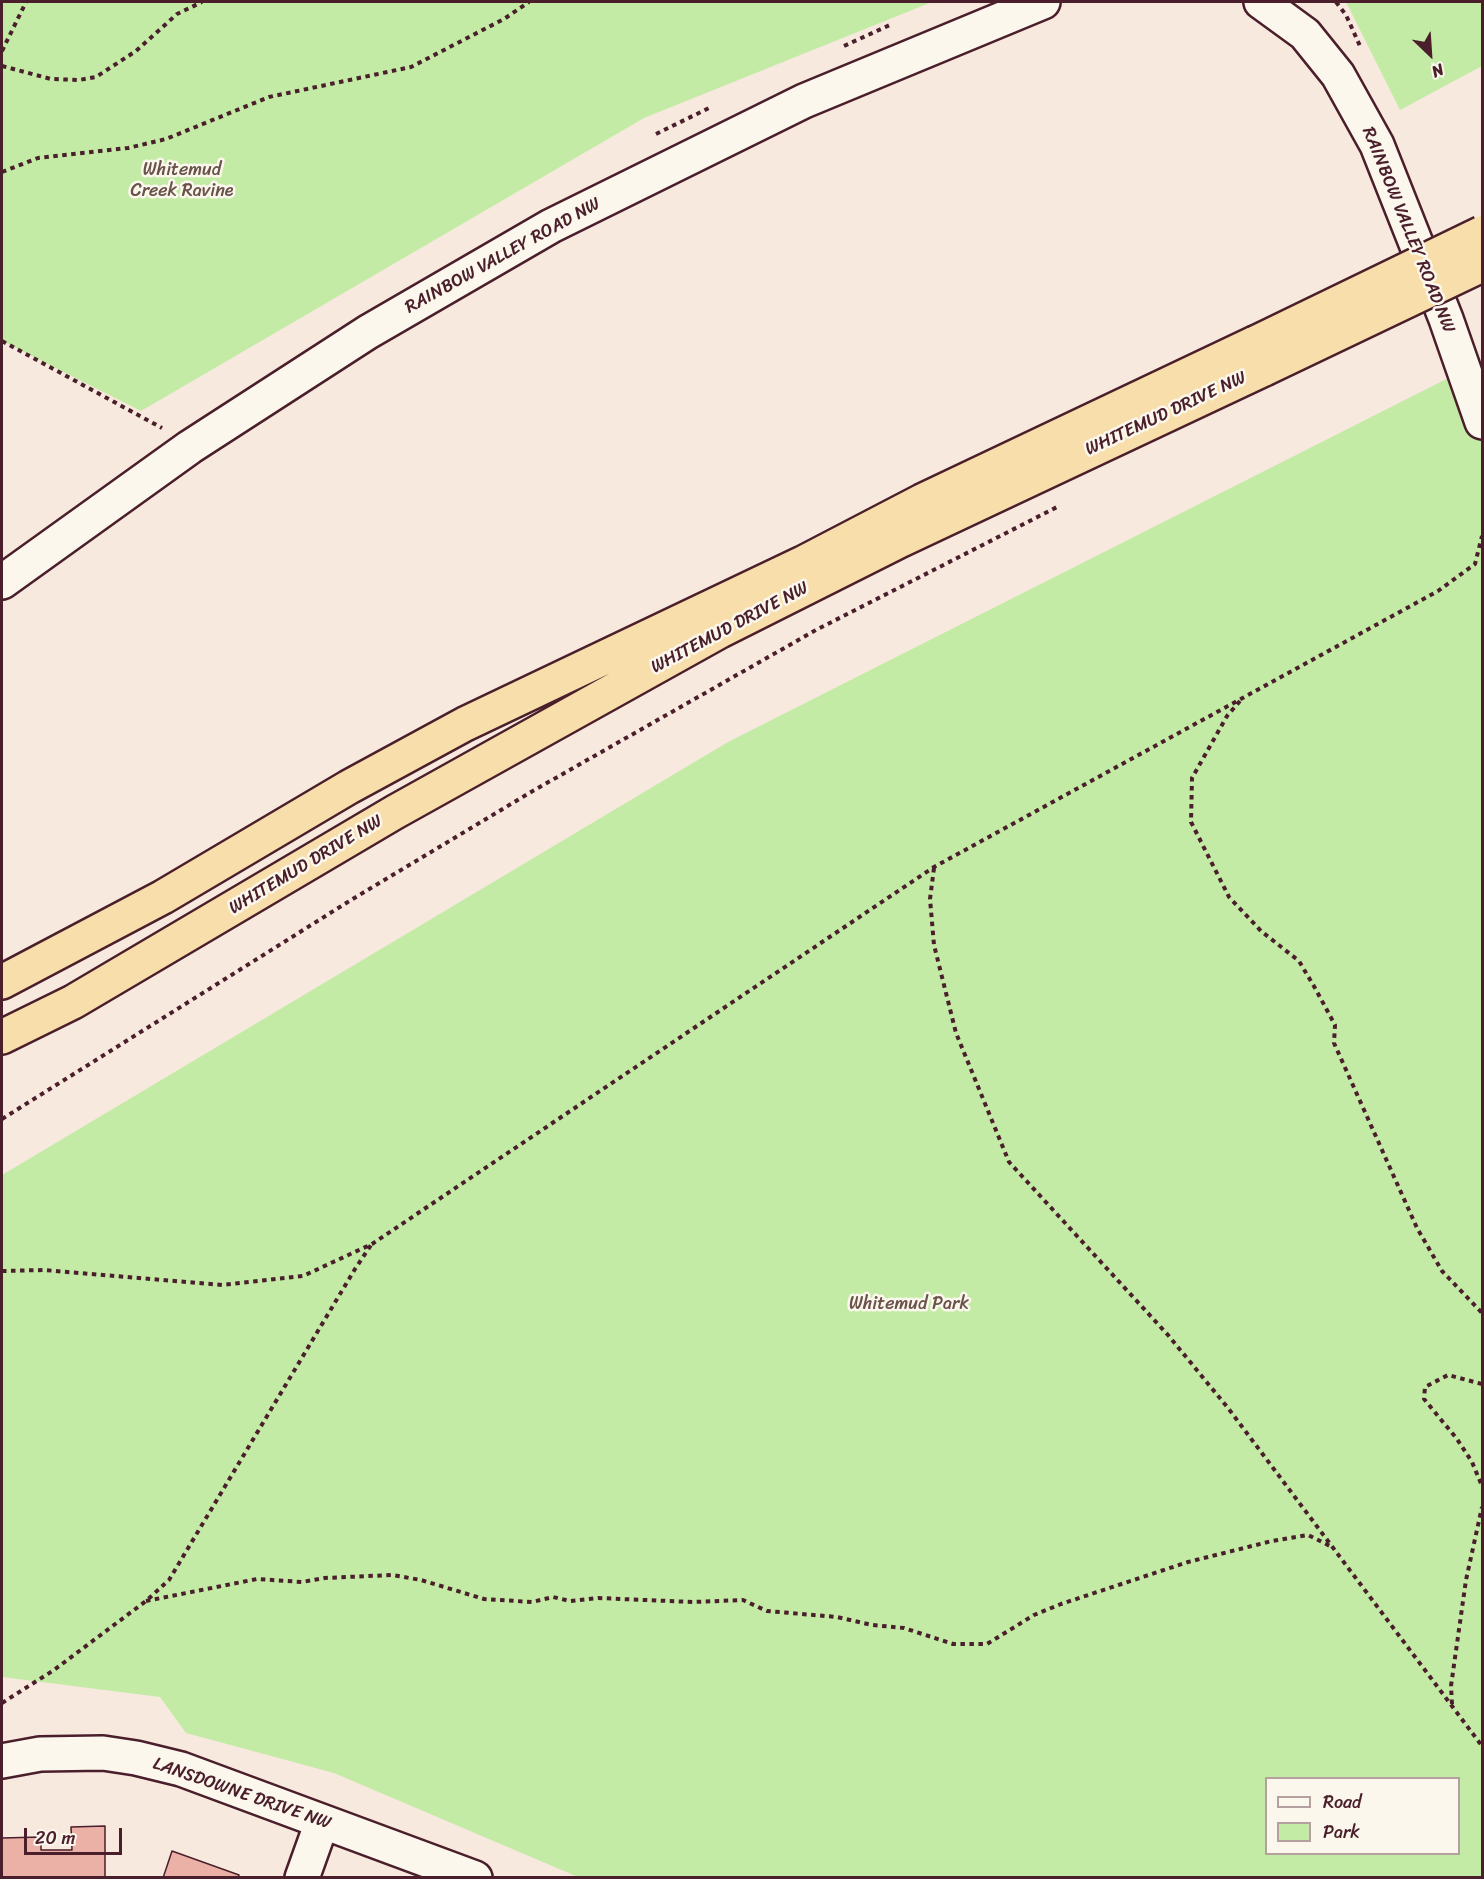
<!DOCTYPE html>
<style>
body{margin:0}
#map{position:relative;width:1484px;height:1879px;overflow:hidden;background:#f8e9de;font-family:Sriracha,sans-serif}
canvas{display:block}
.frame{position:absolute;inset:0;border:3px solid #4a1f2b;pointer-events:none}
.legend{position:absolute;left:1265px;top:1777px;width:195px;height:78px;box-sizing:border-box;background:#fbf7ec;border:2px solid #b4a19f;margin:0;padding:8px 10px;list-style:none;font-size:18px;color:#4a1f2b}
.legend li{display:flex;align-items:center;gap:12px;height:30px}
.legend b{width:30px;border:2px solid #b4a19f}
.north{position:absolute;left:1400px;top:24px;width:60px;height:60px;-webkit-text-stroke:4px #fbf7ec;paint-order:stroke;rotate:155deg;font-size:16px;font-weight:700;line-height:24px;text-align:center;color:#4a1f2b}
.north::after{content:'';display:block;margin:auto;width:21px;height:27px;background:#4a1f2b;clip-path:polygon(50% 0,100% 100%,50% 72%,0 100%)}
.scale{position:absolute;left:24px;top:1828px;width:98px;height:27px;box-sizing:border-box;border:3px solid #4a1f2b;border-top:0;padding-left:8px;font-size:18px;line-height:21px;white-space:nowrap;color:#4a1f2b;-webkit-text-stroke:4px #fbf7ec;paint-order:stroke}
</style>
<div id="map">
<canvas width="1484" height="1879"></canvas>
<div class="frame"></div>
<ul class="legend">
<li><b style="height:8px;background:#fbf7ec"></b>Road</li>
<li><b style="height:16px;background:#c3eba6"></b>Park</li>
</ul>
<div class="north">N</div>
<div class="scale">20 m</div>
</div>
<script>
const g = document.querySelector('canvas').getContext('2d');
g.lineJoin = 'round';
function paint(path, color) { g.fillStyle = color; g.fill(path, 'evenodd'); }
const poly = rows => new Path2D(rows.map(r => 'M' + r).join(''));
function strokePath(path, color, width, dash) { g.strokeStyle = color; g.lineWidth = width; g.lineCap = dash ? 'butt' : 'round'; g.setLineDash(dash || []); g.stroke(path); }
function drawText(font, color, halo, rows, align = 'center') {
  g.font = font + ' Sriracha,sans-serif'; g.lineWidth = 5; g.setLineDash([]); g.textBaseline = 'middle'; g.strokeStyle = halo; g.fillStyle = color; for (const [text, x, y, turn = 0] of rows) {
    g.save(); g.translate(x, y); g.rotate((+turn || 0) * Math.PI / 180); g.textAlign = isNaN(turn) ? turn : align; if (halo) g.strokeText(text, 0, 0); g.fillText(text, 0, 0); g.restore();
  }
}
const green = poly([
 [2,2,932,2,644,118,141,411,2,341],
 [1346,2,1482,2,1482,66,1400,110],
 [1482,361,1482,1877,578,1877,334,1773,186,1733,160,1697,2,1677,2,1175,728,742],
 [1266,1778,1458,1778,1458,1854,1266,1854]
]);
const building = poly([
 [105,1826,105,1878,2,1878,2,1838,41,1837,41,1850,72,1850,71,1827,105,1826],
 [172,1851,239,1875,238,1878,163,1878,172,1851]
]);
const path = poly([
 [1336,2,1346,15,1360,46],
 [844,46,892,24],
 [2,51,26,2],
 [2,66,51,79,79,80,96,77,136,51,177,14,202,2],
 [656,134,709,108],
 [2,172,38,158,128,148,166,139,269,97,411,67,504,19,529,2],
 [2,341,162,428],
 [1240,701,1227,716,1192,778,1191,822,1229,897,1261,931,1299,961,1315,988,1335,1025,1334,1043,1417,1228,1442,1271,1482,1313],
 [934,868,930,899,934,945,956,1033,1009,1162,1168,1335,1228,1408,1482,1746],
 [2,1119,351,900,531,792,816,630,1059,506],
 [2,1271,44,1270,222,1285,303,1276,372,1244,934,867,1438,591,1475,564,1482,536],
 [1482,1384,1448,1375,1425,1387,1424,1399,1457,1439,1472,1462,1482,1486],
 [146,1601,257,1579,302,1582,325,1578,392,1575,421,1580,484,1599,532,1602,553,1597,570,1601,598,1598,693,1602,743,1600,767,1611,837,1617,872,1625,904,1628,953,1644,987,1644,1034,1615,1061,1604,1188,1562,1272,1541,1308,1535,1332,1547],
 [2,1703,54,1670,146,1601,169,1580,355,1269,371,1245],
 [1452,1704,1451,1686,1466,1580,1482,1507]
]);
const minor = poly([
 [1261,2,1305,34,1338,75,1377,145,1446,319,1482,422],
 [2,582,190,447,368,332,551,226,804,101,1043,2],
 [2,1761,40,1754,103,1753,136,1758,181,1769,475,1878],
 [302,1878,322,1822]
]);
const motorway = poly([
 [2,982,163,897,349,787,465,724,803,563,922,501,1255,343],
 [2,1037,73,1002,395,812,720,631,901,540,1264,369]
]);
const motorwayBridge = poly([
 [1255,343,1482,233],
 [1264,369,1482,265]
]);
const parkNames = [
 ["Whitemud",182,170],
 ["Creek Ravine",182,191],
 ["Whitemud Park",909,1304]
];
const streetNames = [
 ["RAINBOW VALLEY ROAD NW",1408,230,68],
 ["RAINBOW VALLEY ROAD NW",503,256,-29],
 ["WHITEMUD DRIVE NW",1166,414,-25],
 ["WHITEMUD DRIVE NW",730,628,-28],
 ["WHITEMUD DRIVE NW",306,865,-31],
 ["LANSDOWNE DRIVE NW",242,1794,19]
];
paint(green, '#c3eba6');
paint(building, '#ebb1a7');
strokePath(building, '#4a1f2b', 1.5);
strokePath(minor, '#4a1f2b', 38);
strokePath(motorway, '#4a1f2b', 38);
strokePath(path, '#4a1f2b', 4, [4.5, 4.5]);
strokePath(minor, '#fbf7ec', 33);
strokePath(motorway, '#f8deab', 33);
strokePath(motorwayBridge, '#4a1f2b', 38, []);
strokePath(motorwayBridge, '#f8deab', 33);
drawText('18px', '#68524a', '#fbf7ec', parkNames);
drawText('18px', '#4a1f2b', '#fbf7ec', streetNames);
</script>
